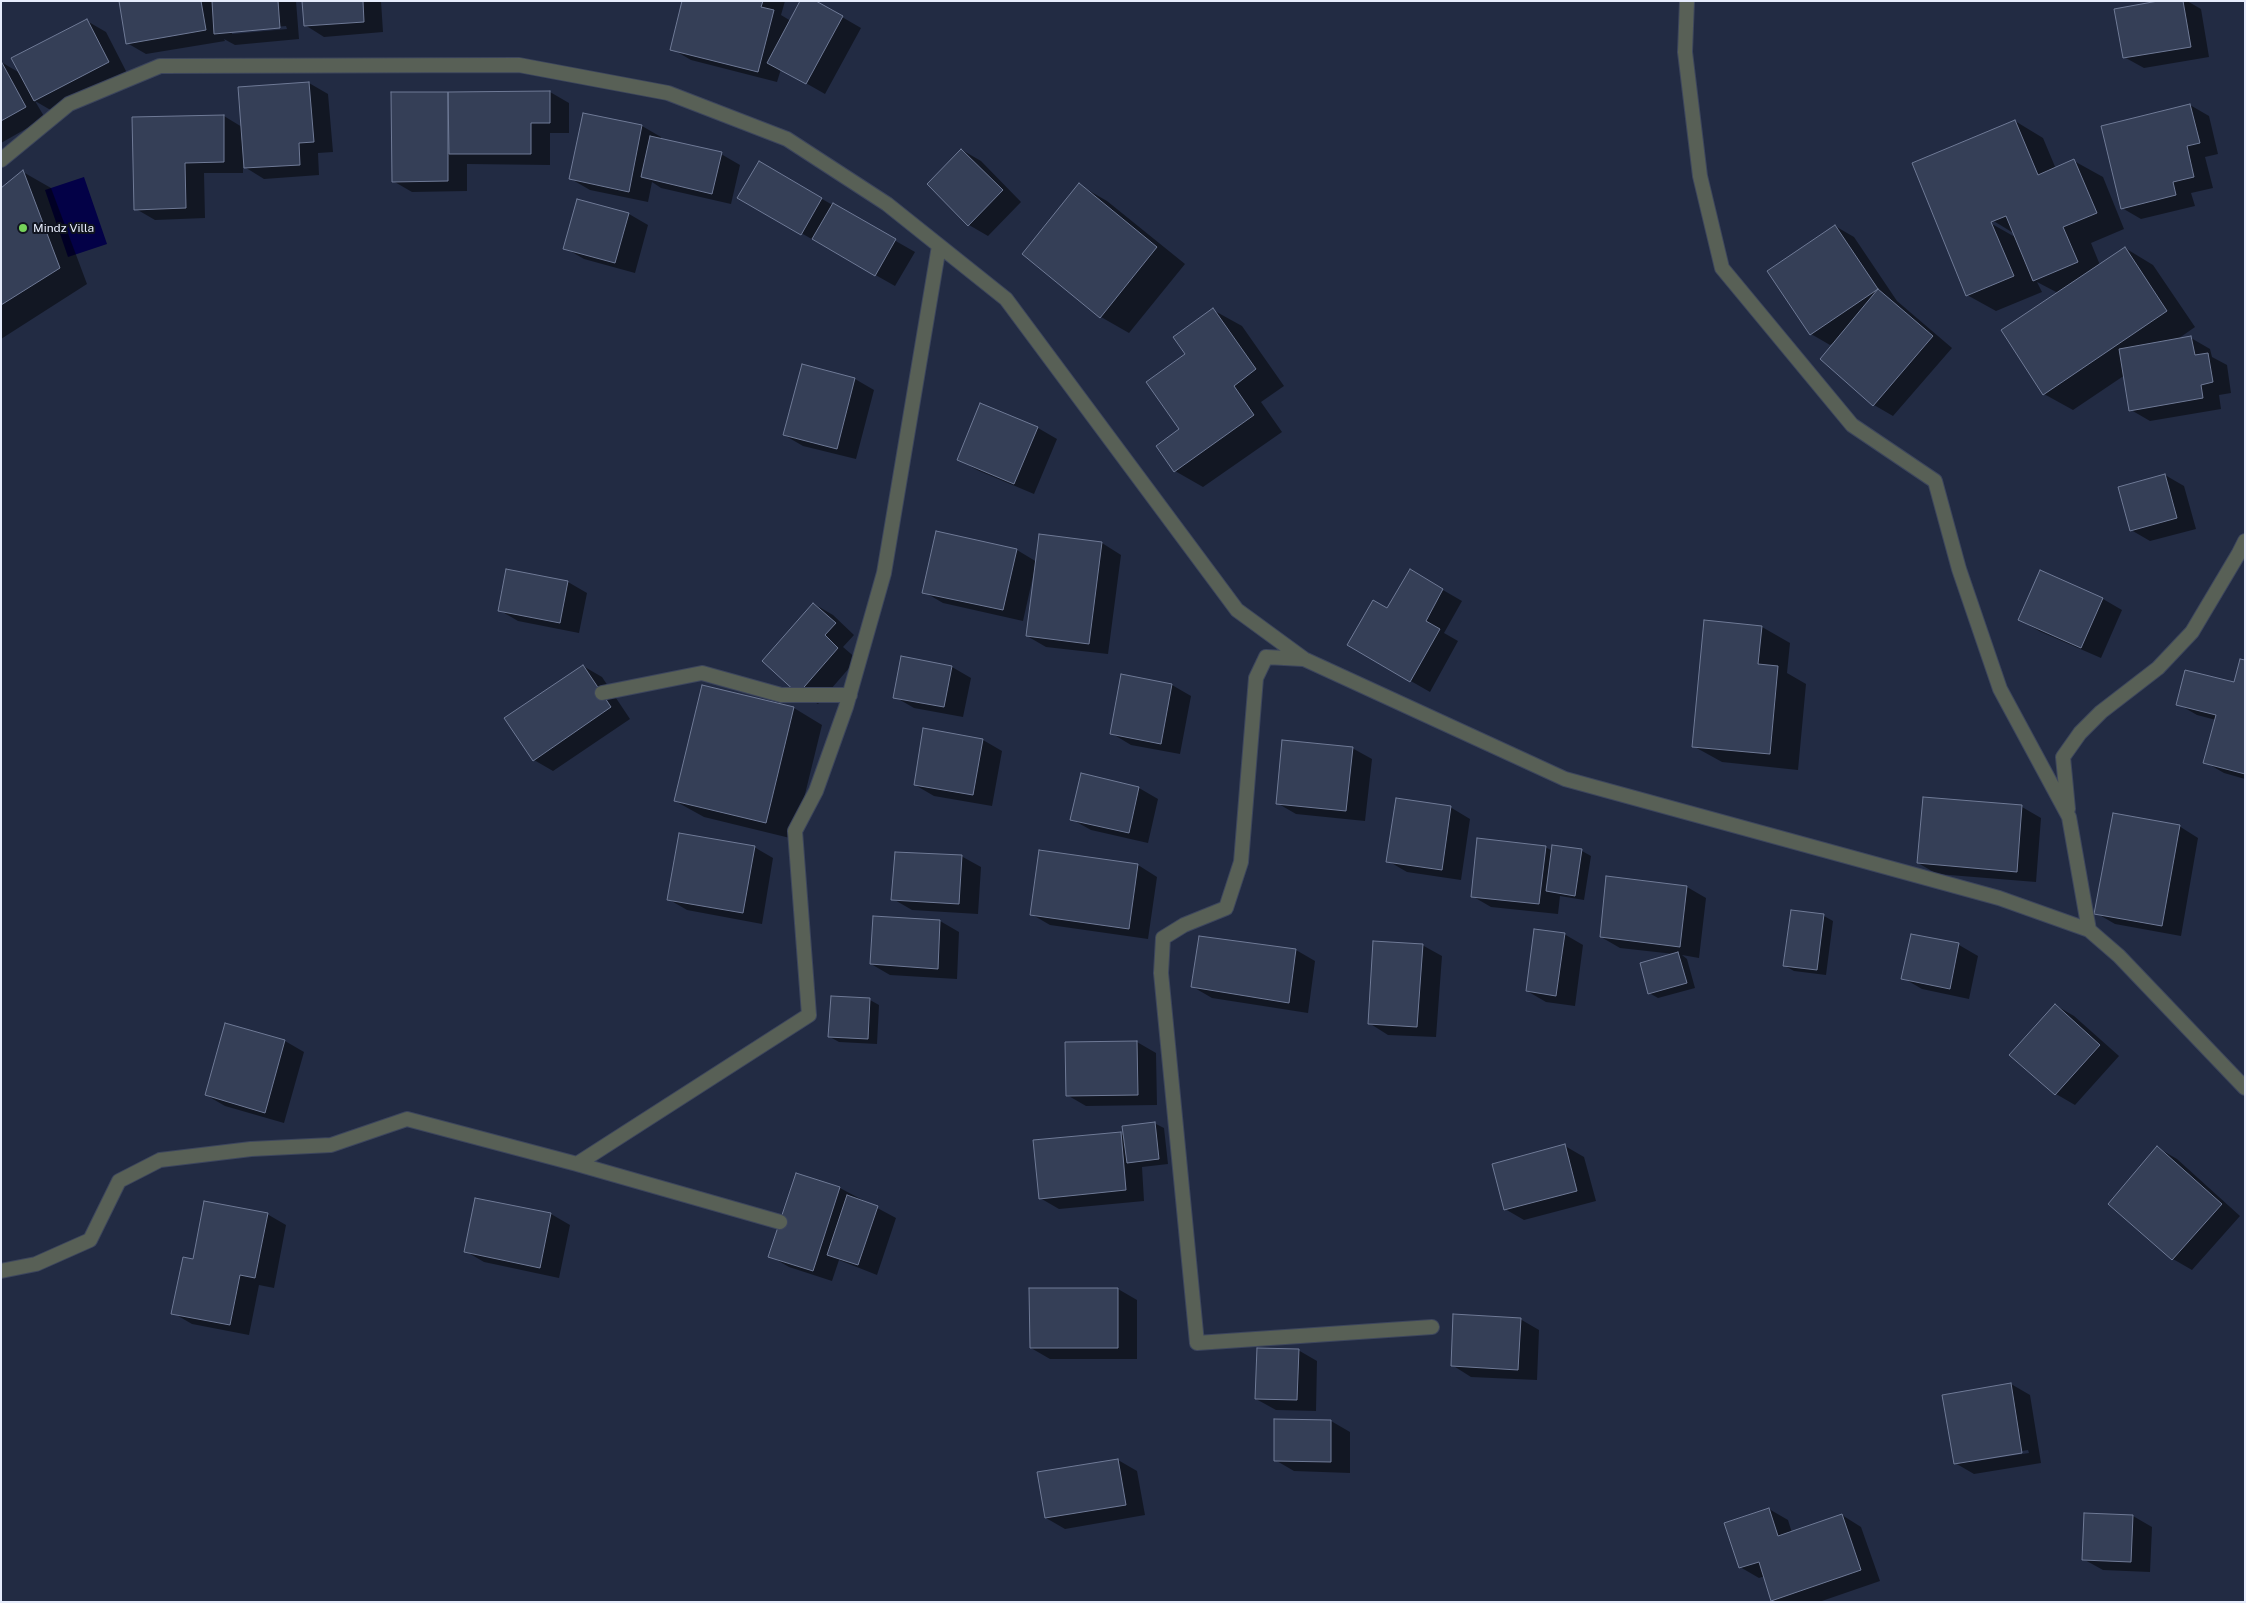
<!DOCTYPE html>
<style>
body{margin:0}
#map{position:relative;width:2246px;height:1603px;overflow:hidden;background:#222b43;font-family:"Public Sans",sans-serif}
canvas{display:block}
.frame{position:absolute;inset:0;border:2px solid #e6ecfc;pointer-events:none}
</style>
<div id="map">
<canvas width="2246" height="1603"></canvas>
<div class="frame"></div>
</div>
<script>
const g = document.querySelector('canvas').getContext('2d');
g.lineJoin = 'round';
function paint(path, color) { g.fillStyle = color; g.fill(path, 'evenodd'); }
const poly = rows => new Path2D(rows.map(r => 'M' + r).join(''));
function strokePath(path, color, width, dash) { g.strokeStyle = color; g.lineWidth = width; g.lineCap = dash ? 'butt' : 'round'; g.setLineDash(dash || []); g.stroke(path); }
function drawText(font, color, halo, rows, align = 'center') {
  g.font = font + ' "Public Sans",sans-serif'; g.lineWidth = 4; g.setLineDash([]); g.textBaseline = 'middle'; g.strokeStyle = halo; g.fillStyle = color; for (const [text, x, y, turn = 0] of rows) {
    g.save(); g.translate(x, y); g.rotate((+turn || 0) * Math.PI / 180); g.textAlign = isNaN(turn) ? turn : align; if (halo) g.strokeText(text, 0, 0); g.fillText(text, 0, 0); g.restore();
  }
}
const water = poly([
 [84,177,107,244,68,257,45,190]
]);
const shadow = poly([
 [120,1,296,1,299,39,235,45,224,39,225,41,146,54,127,43],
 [286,26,287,29,232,34,232,31],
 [303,1,381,1,383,32,324,37,305,25],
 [684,1,785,1,781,15,791,21,842,17,861,28,825,94,781,69,777,82,691,60,672,49],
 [2165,1,2187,1,2201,9,2209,57,2144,68,2124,57],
 [87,21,106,32,127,73,54,112,35,101,45,118,1,143,1,62,20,73],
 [309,83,328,94,333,152,318,153,319,175,264,179,243,166,243,173,204,173,205,218,155,220,136,209,224,116,242,127,239,88],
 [550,92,569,103,569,133,550,133,550,165,467,164,467,191,412,192,393,181,393,93],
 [2190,105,2209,116,2218,154,2205,157,2213,188,2191,193,2195,206,2141,219,2122,208],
 [584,115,642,126,661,137,661,139,721,154,740,165,731,204,661,188,652,182,648,202,590,190,571,179],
 [2015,121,2043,138,2056,169,2074,161,2103,177,2124,229,2091,243,2100,265,2125,248,2153,265,2195,327,2175,341,2191,338,2210,349,2212,357,2227,365,2231,393,2219,395,2221,409,2150,421,2131,410,2125,375,2073,410,2044,394,2002,330,2058,293,2037,282,2042,292,1996,311,1967,295,1914,164],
 [1987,217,2015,234,2015,237,1985,220],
 [962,150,981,161,1021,202,988,236,969,225],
 [759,163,915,252,895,286,739,198],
 [23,172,51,188,87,284,1,339,1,189],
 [1079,185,1107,201,1185,264,1129,333,1101,317],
 [629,214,648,225,635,273,584,259,565,248],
 [1835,226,1854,237,1897,301,1952,348,1893,416,1874,405,1835,342,1830,345,1811,334],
 [1213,310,1242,326,1284,386,1261,402,1282,432,1203,487,1175,471,1187,355],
 [803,366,855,379,874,390,856,459,803,446,784,435],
 [1038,428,1057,439,1034,494,977,470,958,459],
 [2165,475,2184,486,2196,529,2150,541,2131,530],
 [937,533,1017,550,1037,562,1102,543,1121,555,1108,654,1046,647,1027,636,1035,572,1034,572,1023,621,943,603,924,592],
 [1410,571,1462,601,1444,633,1458,641,1430,692,1348,645,1388,609],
 [2041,572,2103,599,2122,610,2101,658,2039,631,2020,620],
 [568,582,587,593,579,633,518,621,499,610],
 [814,604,833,615,854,635,843,647,857,659,818,704,798,693],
 [1762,627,1790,643,1787,673,1806,684,1798,770,1722,762,1693,746],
 [2245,662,2245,779,2224,773,2205,762,2216,720,2197,715,2178,704,2235,684],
 [583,666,602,677,630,719,553,771,534,760],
 [952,667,971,678,963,717,914,708,895,697],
 [1122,676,1172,685,1191,696,1180,754,1131,745,1111,733],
 [703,686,794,708,822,725,794,839,704,817,675,801],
 [983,740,1002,751,992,806,934,796,915,785],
 [1352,748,1372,759,1365,821,1296,814,1277,803],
 [1082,775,1139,788,1158,799,1148,843,1091,830,1071,819],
 [1924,798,2022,807,2041,818,2036,882,1937,874,1918,863],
 [1450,807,1470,819,1461,880,1407,872,1388,861],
 [2179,826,2198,838,2181,936,2115,924,2096,913],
 [754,847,773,858,762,924,687,910,668,899],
 [1545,847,1553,851,1582,851,1591,856,1584,900,1560,896,1558,914,1491,907,1472,896],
 [1040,851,1138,865,1157,877,1148,939,1050,925,1031,914],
 [961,856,981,867,978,914,912,910,893,899],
 [1608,878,1687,887,1706,898,1699,958,1682,955,1687,959,1695,988,1658,998,1649,993,1674,954,1620,948,1601,937],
 [1792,912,1824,916,1833,921,1826,975,1794,971,1785,966],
 [875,917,940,921,959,932,957,979,890,975,871,964],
 [1564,934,1583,945,1575,1006,1546,1002,1527,991],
 [1912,935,1959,945,1978,956,1969,999,1922,989,1903,978],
 [1200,937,1296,950,1315,961,1308,1013,1212,998,1193,987],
 [1422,945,1442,956,1436,1037,1388,1035,1369,1023],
 [870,1000,879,1005,877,1044,839,1042,830,1037],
 [2055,1005,2074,1016,2119,1056,2075,1105,2056,1094,2011,1054],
 [226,1024,285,1041,304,1052,284,1123,225,1106,206,1095],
 [1137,1042,1156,1053,1157,1105,1086,1106,1067,1095],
 [1154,1123,1164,1128,1168,1164,1142,1167,1144,1201,1059,1209,1040,1198,1121,1134,1125,1136],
 [1565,1146,1584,1157,1596,1201,1524,1220,1505,1209],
 [2158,1148,2177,1159,2240,1216,2192,1270,2173,1259,2110,1203],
 [796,1175,840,1188,896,1218,877,1275,839,1260,832,1281,789,1267,770,1256],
 [476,1199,551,1214,570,1225,559,1278,484,1262,465,1251],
 [267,1214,286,1225,274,1288,259,1285,249,1335,192,1324,173,1313,194,1261],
 [1118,1289,1137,1300,1137,1359,1050,1359,1031,1348],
 [1520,1319,1539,1330,1537,1380,1471,1377,1452,1365],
 [1298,1350,1317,1361,1316,1411,1276,1410,1256,1399],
 [2011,1384,2030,1395,2041,1463,1974,1474,1955,1463],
 [2028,1450,2029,1453,1970,1462,1970,1460],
 [1276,1420,1331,1421,1350,1432,1350,1473,1294,1471,1275,1460],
 [1118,1460,1137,1471,1145,1515,1065,1529,1046,1518],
 [1769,1509,1788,1520,1792,1533,1842,1515,1861,1527,1880,1581,1819,1602,1776,1602,1773,1600,1765,1576,1759,1578,1740,1567],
 [2133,1516,2152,1527,2150,1572,2103,1570,2083,1559]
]);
const building = poly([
 [119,1,201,1,206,30,126,44,119,1],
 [212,1,278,1,280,28,214,34,212,1],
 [302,1,363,1,364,22,304,26,302,1],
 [682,1,763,1,761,7,774,10,758,72,670,50,682,1],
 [800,1,816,1,843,16,806,84,767,63,800,1],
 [2158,1,2183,1,2191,47,2123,58,2114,9,2158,1],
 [87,19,109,62,34,101,11,58,87,19],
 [1,61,26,107,1,121,1,61],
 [309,82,314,142,299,143,300,165,244,168,238,87,309,82],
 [550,91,550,123,531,123,531,154,449,154,448,92,550,91],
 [391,92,448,92,448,181,392,182,391,92],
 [2190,104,2200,143,2187,146,2194,177,2173,182,2176,195,2121,209,2101,126,2190,104],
 [583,113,642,125,629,192,569,179,583,113],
 [224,115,224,162,185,163,186,208,134,210,132,117,224,115],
 [2015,120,2038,175,2074,159,2097,213,2063,227,2078,262,2033,281,2006,216,1991,222,2014,276,1966,296,1912,163,2015,120],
 [650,136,722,152,712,194,641,177,650,136],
 [961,149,1003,190,968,226,927,184,961,149],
 [759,161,822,198,801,235,737,198,759,161],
 [23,170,60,268,1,305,1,188,23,170],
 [1079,183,1157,247,1100,318,1022,254,1079,183],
 [577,199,629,213,615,263,563,249,577,199],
 [833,203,896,239,875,276,812,239,833,203],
 [1835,225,1878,289,1810,335,1767,271,1835,225],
 [2125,247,2167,311,2043,395,2001,330,2125,247],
 [1878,289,1933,336,1873,406,1820,359,1878,289],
 [1213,308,1256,369,1234,386,1254,415,1174,472,1156,446,1179,429,1146,382,1185,354,1173,337,1213,308],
 [2191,336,2195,355,2208,353,2213,382,2201,385,2203,398,2129,411,2119,349,2191,336],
 [802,364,855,378,837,449,783,435,802,364],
 [980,403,1038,427,1014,484,957,460,980,403],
 [2165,474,2177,518,2130,531,2118,487,2165,474],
 [936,531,1017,549,1003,610,922,593,936,531],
 [1039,534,1102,542,1089,644,1026,636,1039,534],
 [506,569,568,581,560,623,498,611,506,569],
 [1410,569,1443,589,1426,621,1440,629,1410,682,1347,645,1373,600,1387,608,1410,569],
 [2040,570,2103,598,2081,648,2018,620,2040,570],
 [813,603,836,623,825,635,838,648,798,694,762,661,813,603],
 [1704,620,1762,626,1758,664,1778,666,1770,754,1692,747,1704,620],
 [901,656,952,666,944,707,893,698,901,656],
 [2240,659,2245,660,2245,774,2203,763,2216,715,2176,705,2185,670,2234,682,2240,659],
 [583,665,611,707,533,761,504,718,583,665],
 [1121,674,1172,684,1161,744,1110,734,1121,674],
 [702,685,794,707,766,823,674,801,702,685],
 [923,728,983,739,973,795,914,785,923,728],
 [1282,740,1353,747,1346,811,1276,804,1282,740],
 [1081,773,1139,787,1129,833,1070,820,1081,773],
 [1923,797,2022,805,2017,872,1917,863,1923,797],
 [1396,798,1451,806,1442,870,1386,862,1396,798],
 [2113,813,2180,825,2162,926,2094,914,2113,813],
 [679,833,755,846,743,913,667,900,679,833],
 [1477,838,1546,846,1539,904,1471,897,1477,838],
 [1552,845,1582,849,1575,896,1546,891,1552,845],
 [1039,850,1138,864,1129,929,1030,915,1039,850],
 [895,852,962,855,959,904,891,900,895,852],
 [1606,876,1687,886,1680,947,1600,937,1606,876],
 [1791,910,1824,914,1817,970,1783,966,1791,910],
 [873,916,940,920,938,969,870,964,873,916],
 [1534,929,1565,933,1556,996,1526,991,1534,929],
 [1911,934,1959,943,1950,989,1901,979,1911,934],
 [1199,936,1296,949,1289,1003,1191,987,1199,936],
 [1373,941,1423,944,1417,1027,1368,1024,1373,941],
 [1678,952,1687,983,1648,994,1640,963,1678,952],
 [831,996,870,998,868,1039,828,1037,831,996],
 [2055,1004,2100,1045,2055,1095,2009,1055,2055,1004],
 [225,1023,285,1040,265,1113,205,1095,225,1023],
 [1137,1041,1138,1095,1066,1096,1065,1042,1137,1041],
 [1155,1122,1159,1159,1127,1163,1122,1126,1155,1122],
 [1121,1132,1126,1190,1039,1199,1033,1140,1121,1132],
 [1565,1144,1577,1191,1504,1210,1492,1164,1565,1144],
 [2157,1146,2222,1204,2172,1260,2108,1204,2157,1146],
 [796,1173,840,1187,813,1271,768,1257,796,1173],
 [847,1195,878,1206,858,1265,827,1255,847,1195],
 [475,1198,551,1213,540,1268,464,1252,475,1198],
 [204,1201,268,1213,255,1278,240,1275,230,1325,171,1314,183,1257,193,1259,204,1201],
 [1029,1288,1118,1288,1118,1348,1030,1348,1029,1288],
 [1453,1314,1521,1318,1518,1370,1451,1366,1453,1314],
 [1257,1348,1299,1349,1297,1400,1255,1399,1257,1348],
 [2011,1383,2022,1453,1954,1464,1942,1395,2011,1383],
 [1274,1419,1331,1420,1331,1462,1274,1461,1274,1419],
 [1118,1459,1126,1505,1045,1518,1037,1472,1118,1459],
 [1769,1508,1778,1536,1842,1514,1861,1570,1771,1601,1759,1562,1739,1568,1724,1523,1769,1508],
 [2084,1513,2133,1515,2131,1562,2082,1560,2084,1513]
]);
const minor = poly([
 [1687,1,1685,52,1700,176,1722,268,1852,425,1935,481,1959,569,2000,689,2069,817,2089,930],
 [1,160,69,104,160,66,519,65,668,93,787,139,887,204,1006,299,1237,610,1304,659,1565,779,1999,898,2089,930,2119,956,2245,1088],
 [1303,659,1266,657,1256,678,1241,862,1226,908,1184,925,1163,938,1161,973,1197,1343,1432,1327],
 [602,693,702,673,781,695,850,695],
 [2068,809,2063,757,2080,733,2101,712,2158,668,2192,632,2239,553,2245,541],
 [577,1164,780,1222],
 [1,1271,36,1264,90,1240,119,1181,160,1160,251,1149,331,1145,407,1119,577,1164,809,1015,795,831,816,791,846,707,884,573,939,246]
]);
const markers = [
 [23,228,5,"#76d25a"]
];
const poiNames = [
 ["Mindz Villa",33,228]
];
paint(water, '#030147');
paint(shadow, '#0007');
paint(building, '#353f57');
strokePath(building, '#6f7a96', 1);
strokePath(minor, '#3d465d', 16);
strokePath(minor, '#586056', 14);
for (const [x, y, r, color] of markers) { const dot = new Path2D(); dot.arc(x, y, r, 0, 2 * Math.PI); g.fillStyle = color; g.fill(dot); strokePath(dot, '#10141f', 2); }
drawText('12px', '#e6ecfc', '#10141f', poiNames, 'left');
</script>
